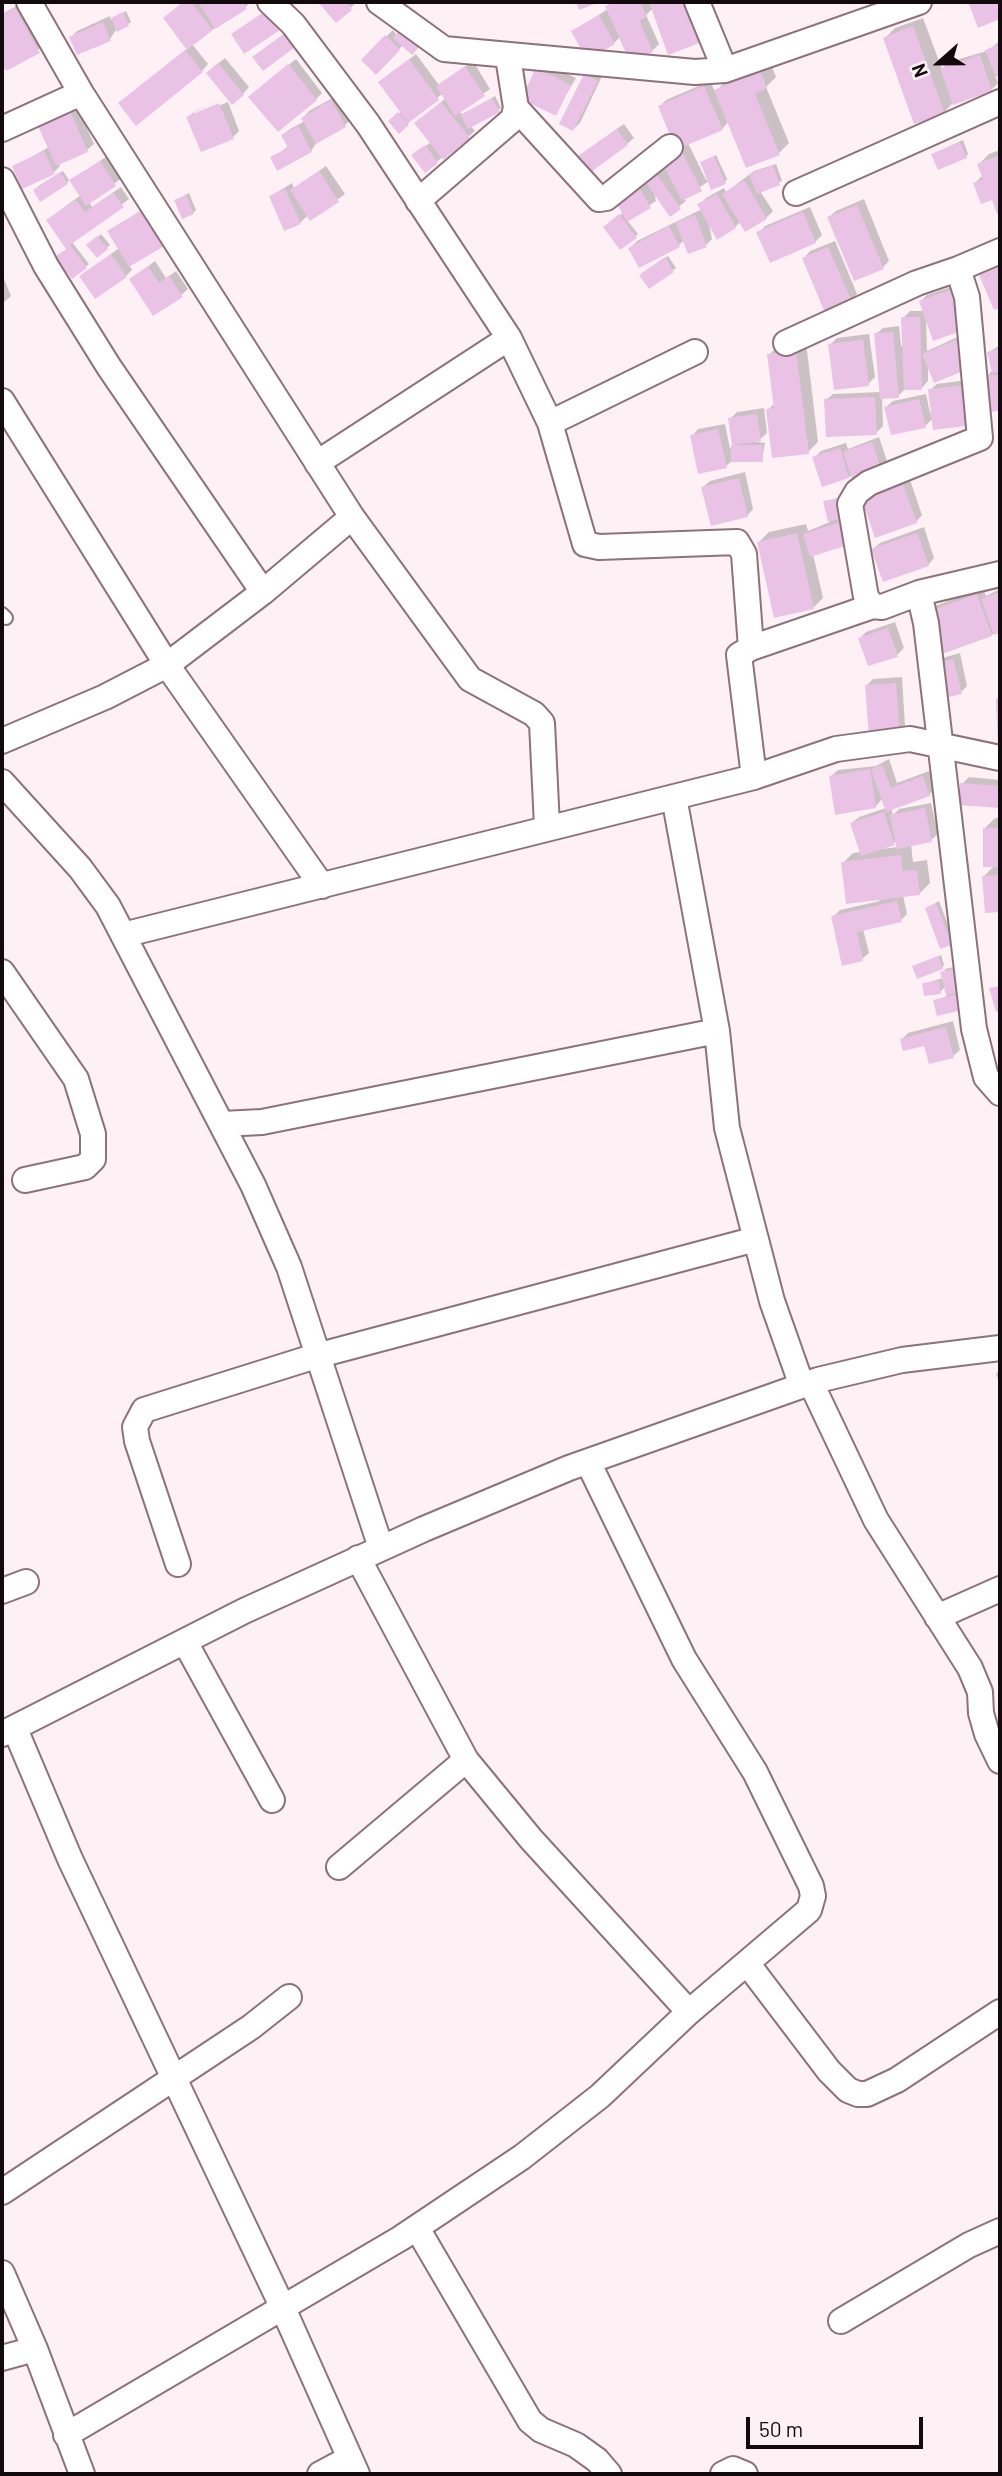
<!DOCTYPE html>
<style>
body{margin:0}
#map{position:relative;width:1002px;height:2476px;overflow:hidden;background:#fef1f5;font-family:Barlow,sans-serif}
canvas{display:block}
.frame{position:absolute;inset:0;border:4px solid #130a0d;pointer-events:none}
.north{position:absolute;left:904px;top:28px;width:70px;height:70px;-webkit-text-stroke:5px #fef1f5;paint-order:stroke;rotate:249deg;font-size:19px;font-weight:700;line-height:28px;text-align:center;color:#130a0d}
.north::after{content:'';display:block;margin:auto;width:24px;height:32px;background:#130a0d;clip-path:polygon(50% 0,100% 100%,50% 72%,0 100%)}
.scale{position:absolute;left:746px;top:2417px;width:177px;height:32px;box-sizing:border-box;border:4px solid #130a0d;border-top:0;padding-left:9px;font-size:21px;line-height:24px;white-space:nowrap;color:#130a0d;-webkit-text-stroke:5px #fef1f5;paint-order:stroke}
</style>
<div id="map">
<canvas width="1002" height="2476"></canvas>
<div class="frame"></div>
<div class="north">N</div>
<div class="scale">50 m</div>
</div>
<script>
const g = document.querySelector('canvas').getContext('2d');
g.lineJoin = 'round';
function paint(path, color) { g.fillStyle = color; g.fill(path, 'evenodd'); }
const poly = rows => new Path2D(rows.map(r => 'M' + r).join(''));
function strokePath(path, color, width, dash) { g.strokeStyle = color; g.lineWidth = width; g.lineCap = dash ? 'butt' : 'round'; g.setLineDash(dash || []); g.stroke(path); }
const shadow = poly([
 [184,2,252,2,192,44,208,64,202,71,127,97,188,48,172,11],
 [321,2,357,2,336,21],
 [612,2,649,3,696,2,653,8,646,15,659,44,652,51,620,37,614,43,573,31,608,9],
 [22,3,45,45,6,69,2,61,2,14],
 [126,11,131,22,128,24,116,30,110,39,78,53,71,37,77,31,110,16,111,20],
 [923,18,942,69,949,62,987,51,1000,41,1000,73,995,75,998,83,991,90,953,103,944,112,885,38,895,28],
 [393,30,403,45,376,73,363,60],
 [416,54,439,85,473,61,490,89,459,111,463,115,495,96,501,108,471,126,475,131,468,137,425,171,416,153,431,142,423,117,446,98,443,93,399,131,391,121,402,111,380,82],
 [225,58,249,87,243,94,214,67],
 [296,59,322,93,316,99,257,90],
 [770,62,776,77,766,87,789,143,779,153,729,121,722,129,688,143,706,180,709,179,702,163,716,155,727,179,725,182,709,181,684,198,686,201,670,214,654,192,656,201,627,220,638,234,635,237,608,224,624,212,616,199,662,167,669,172,677,148,660,106,666,100,710,81,715,92,727,80],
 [544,63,576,78,555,114,524,98],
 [592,69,603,74,580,123,573,129,585,75],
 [338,95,352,119,345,125,317,142,311,151,272,158,289,146,283,135,290,129,305,121,303,118,309,111],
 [226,98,194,112,194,116,228,102,239,131,233,137,188,117,195,111],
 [77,106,94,144,87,150,59,163,60,166,54,172,14,167,49,147,40,126],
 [624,124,634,138,627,144,584,152],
 [963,140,968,154,966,157,933,154],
 [1000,150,1000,211,998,212,993,198,975,183,983,175,979,164,989,154],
 [107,156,122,178,89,202,92,207,121,187,129,199,72,242,89,264,72,277,68,248,55,214,81,195,72,181],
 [776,164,782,181,760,191,773,211,766,218,741,221,735,227,708,220,712,239,706,245,684,240,679,245,630,248,637,241,702,209,699,205,706,198,724,188,726,192,754,171],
 [326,166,345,194,311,219,308,215,300,223,271,196,292,183,294,188],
 [63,171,69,180,67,183,37,187],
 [189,193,196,210,193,213,176,200],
 [864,199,889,261,883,267,829,217,836,211],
 [149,205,169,238,129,265,132,270,126,276,82,276,119,248,109,232],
 [810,207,822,235,815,242,759,233,765,226],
 [101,234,110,245,98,256,88,245],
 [835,241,857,294,851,300,804,258,810,251],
 [668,256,676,268,649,287,644,273],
 [155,261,166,278,176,271,188,289,181,295,131,279],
 [1000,262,1000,306,995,308,981,275],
 [2,274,11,296,2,304],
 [963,283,926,319,927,351,962,335,973,361,928,363,928,381,922,388,905,389,898,396,882,397,883,426,876,433,826,400,833,394,881,392,876,334,883,328,899,326,901,346,904,346,903,318,910,311,924,311,921,301,927,295],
 [869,334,875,377,868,384,830,345,837,338],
 [806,342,818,442,808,452,768,410,775,403,769,355,779,345],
 [1000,345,1000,410,989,410,987,376,993,370,989,352],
 [975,379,925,426,886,407,893,401,926,394,930,413,933,413,930,390,937,384],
 [764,408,767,433,760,439,751,441,765,443,762,460,732,461,726,466,692,436,698,429,725,424,730,449,734,445,730,419,737,412],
 [879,437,888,464,848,477,814,458,821,451,846,443,848,449],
 [745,472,753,509,747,516,703,487,710,481],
 [909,477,922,515,916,522,863,497],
 [843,496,848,516,813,554,823,598,813,608,759,542,769,532,806,524,808,531,830,522,825,502],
 [924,527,934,558,928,565,873,549,880,543],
 [983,588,986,596,1000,589,1000,631,991,635,929,612,935,606],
 [895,622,904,648,897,655,860,638,866,632],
 [960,653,967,686,961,692,939,659],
 [902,677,905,726,899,733,867,685,873,679],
 [889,759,897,783,929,771,935,788,929,795,891,808,893,815,899,809,931,803,938,834,931,840,911,844,913,862,927,860,930,883,920,893,903,895,907,914,901,920,863,929,869,953,862,959,833,917,840,910,880,901,843,863,853,853,861,852,852,823,859,817,886,808,883,798,875,807,831,776,838,770,876,766],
 [897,840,898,847,882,849,894,843],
 [969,777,1000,780,1000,807,960,803,962,784],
 [995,818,1000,818,1000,910,986,911,983,877,994,866,985,828],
 [939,901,954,941,951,944,927,908],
 [941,955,944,965,942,968,914,966],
 [958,966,964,1006,935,1001,947,996,945,987,940,992,923,984,943,978,945,969],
 [953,1021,960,1050,953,1056,925,1044,902,1039,908,1033],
 [1000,1370,1000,1385,996,1374]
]);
const building = poly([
 [183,2,191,2,213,30,187,50,163,18],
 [198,2,243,2,247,9,215,29],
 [318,2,346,2,352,10,336,23],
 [576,2,600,2,579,10],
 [615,2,640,2,647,17,639,20,653,52,630,62,605,6],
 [649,2,687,2,702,42,668,55],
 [968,2,1000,2,1000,19,978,28],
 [15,8,40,53,6,71,2,64,2,15],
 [270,8,283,28,244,54,231,34],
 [123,12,129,26,117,32,111,18],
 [599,15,615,44,587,60,571,31],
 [103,22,111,41,77,55,69,37],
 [913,26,945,114,914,124,883,38],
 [401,28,421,45,412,55,393,38],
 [285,33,295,47,263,71,252,57],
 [385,35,400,50,376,75,361,60],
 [1000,44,1000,75,996,77,985,50],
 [185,50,203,72,136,126,118,103],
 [980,55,992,91,953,105,940,68],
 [409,59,439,100,408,123,378,82],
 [218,63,244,95,232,105,206,73],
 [288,64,317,100,278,132,248,97],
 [465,66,485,96,455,116,436,86],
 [536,68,571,85,556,116,521,99],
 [760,71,767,88,755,94,780,155,746,168,714,90],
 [584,74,598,81,573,131,559,124],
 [704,86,723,130,680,148,702,191,682,201,660,158,676,150,658,106],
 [492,98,500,112,468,129,460,115],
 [331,100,346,127,316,144,301,118],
 [441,102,470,138,443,160,414,123],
 [219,103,234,139,201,152,186,117],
 [70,111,88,152,56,166,38,126],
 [398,112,409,125,399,134,388,121],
 [298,126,312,152,277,171,270,157,288,148,281,135],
 [617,129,628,145,587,175,575,158],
 [960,142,967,158,938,170,931,154],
 [425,145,438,163,425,173,411,155],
 [44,151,55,174,22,189,12,166],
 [1000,155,1000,213,997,214,992,200,981,204,973,183,983,179,977,164],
 [714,156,726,184,711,190,700,162],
 [100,161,116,186,86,206,69,180],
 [773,165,780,185,757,194,749,174],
 [319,171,339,202,310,221,290,190],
 [60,172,68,184,40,202,33,190],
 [655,172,681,209,670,217,644,180],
 [744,180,767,219,745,232,722,194],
 [638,185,651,208,627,222,614,198],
 [285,189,301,224,284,231,269,196],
 [113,193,124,207,70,245,87,268,72,279,55,257,66,249,46,220,76,200,85,212],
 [717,194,736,228,717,240,697,204],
 [186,195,194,214,182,219,174,200],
 [857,205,884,269,854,281,827,217],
 [142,210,164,246,129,267,107,231],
 [803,212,816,243,770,263,756,232],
 [619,214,637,238,620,250,603,227],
 [695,215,707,247,688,254,675,222],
 [669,226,680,247,639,268,628,248],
 [97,236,108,249,97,258,86,245],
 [828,247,852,302,825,313,802,258],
 [111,254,127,277,95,299,79,276],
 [665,257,674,272,649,289,639,275],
 [148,266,159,283,169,276,183,297,153,316,129,279],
 [1000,266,1000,308,994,310,979,275],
 [956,288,970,328,933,341,919,301],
 [901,317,920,317,922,390,904,390],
 [893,332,899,398,880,399,874,333],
 [863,340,869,386,834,390,828,344],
 [956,340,968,369,934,383,922,354],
 [1000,349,1000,371,992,373,987,352],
 [796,351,809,454,772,458,766,409,774,408,767,354],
 [985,375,1000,375,1000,411,987,412],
 [969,385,974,425,933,430,928,389],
 [875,397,877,435,826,437,824,399],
 [919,399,926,428,891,435,884,407],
 [757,414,761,441,732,445,728,418],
 [718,429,727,468,698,474,690,435],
 [872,442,882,472,853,482,843,452],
 [731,445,763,445,763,462,731,462],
 [840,448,849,478,822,487,812,457],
 [739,478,748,517,711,526,701,487],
 [902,482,917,523,875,538,861,497],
 [841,498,845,518,828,522,823,501],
 [841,522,848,545,810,557,803,534],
 [797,533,814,609,774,618,757,542],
 [917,533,929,566,883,582,871,549],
 [1000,592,1000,633,994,635,981,599],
 [977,594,992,636,942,654,927,612],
 [888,628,898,657,868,666,858,638],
 [953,659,962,694,939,699,931,665],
 [896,683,900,734,869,736,865,685],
 [1000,698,1000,748,998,748,996,699],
 [882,765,891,788,923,776,930,796,886,812,871,769],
 [870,769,876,808,835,815,829,776],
 [960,783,1000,786,1000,808,958,805],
 [925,808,932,842,897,849,890,815],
 [884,812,895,845,861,856,850,823],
 [983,828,1000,828,1000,867,983,867],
 [901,855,903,871,917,870,920,895,846,904,841,862],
 [1000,875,1000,912,985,913,982,876],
 [897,901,902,922,857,932,863,961,842,966,831,916],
 [936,903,952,945,940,949,925,908],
 [938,956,943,969,917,979,912,966],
 [956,968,961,992,946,995,940,972],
 [939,981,941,994,924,996,922,983],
 [1000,986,1000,1011,996,1012,989,988],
 [958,994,962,1010,937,1016,933,1000],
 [946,1027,954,1058,929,1064,924,1046,903,1051,900,1039]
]);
const lane = poly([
 [2,614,6,618]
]);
const street = poly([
 [29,2,81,93,352,517,470,679,534,714,542,723,547,826],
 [270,2,293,24,368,124,509,338,550,423,585,544,599,547,737,542,744,554,751,648],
 [379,2,444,49,695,72,725,70,919,2],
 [697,2,725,70],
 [516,108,599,199,606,198,670,147],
 [2,129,81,93],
 [2,180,46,266,109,367,263,592],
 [796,193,1000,102],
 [418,201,513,119,516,108,508,57],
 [1000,251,958,269,967,297,980,438,869,483,857,492,850,504,866,597,873,606,882,607,919,593,926,623,974,1029,986,1077,1000,1093],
 [786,343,917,283,958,269],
 [2,401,167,665,322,886],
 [550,423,695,352],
 [317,463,509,338],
 [919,593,1000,574],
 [2,741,105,697,167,665,263,592,352,517],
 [754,777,739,655,751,648,873,606],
 [2,782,80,868,108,906,253,1185,289,1267,381,1548],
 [674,797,717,1031,727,1128,772,1301,802,1386],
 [123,935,754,777,836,749,910,739,1000,758],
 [2,972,76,1079,93,1134,93,1159,85,1167,25,1180],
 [222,1124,262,1122,717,1031],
 [811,1383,876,1520,970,1668,980,1692,981,1713,987,1734,1000,1761],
 [358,1558,466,1760,531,1839,689,2012,809,1910,813,1896,811,1886,755,1772,684,1659,588,1462],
 [178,1564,137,1441,135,1427,144,1410,316,1356,756,1239],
 [2,1591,26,1582],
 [937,1617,1000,1589],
 [185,1642,272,1800],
 [15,1729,70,1859,282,2306,357,2474],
 [2,1734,244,1611,424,1529,569,1468,818,1380,902,1360,1000,1348],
 [339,1867,466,1760],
 [747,1963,829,2071,848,2090,858,2094,867,2094,897,2080,1000,2012],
 [2,2192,251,2027,289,1997],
 [417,2228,530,2421,541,2430,576,2445,597,2460,609,2474],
 [2,2273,35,2349,82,2474],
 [841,2321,969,2245,1000,2231],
 [2,2358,35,2349],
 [66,2435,401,2238,522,2157,600,2096,689,2012],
 [320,2474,350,2458],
 [723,2474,733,2469,745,2474]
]);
paint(shadow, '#0003');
paint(building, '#eac2e6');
strokePath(lane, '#8d727a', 16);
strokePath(street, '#8d727a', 28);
strokePath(lane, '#fff', 12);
strokePath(street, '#fff', 24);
</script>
